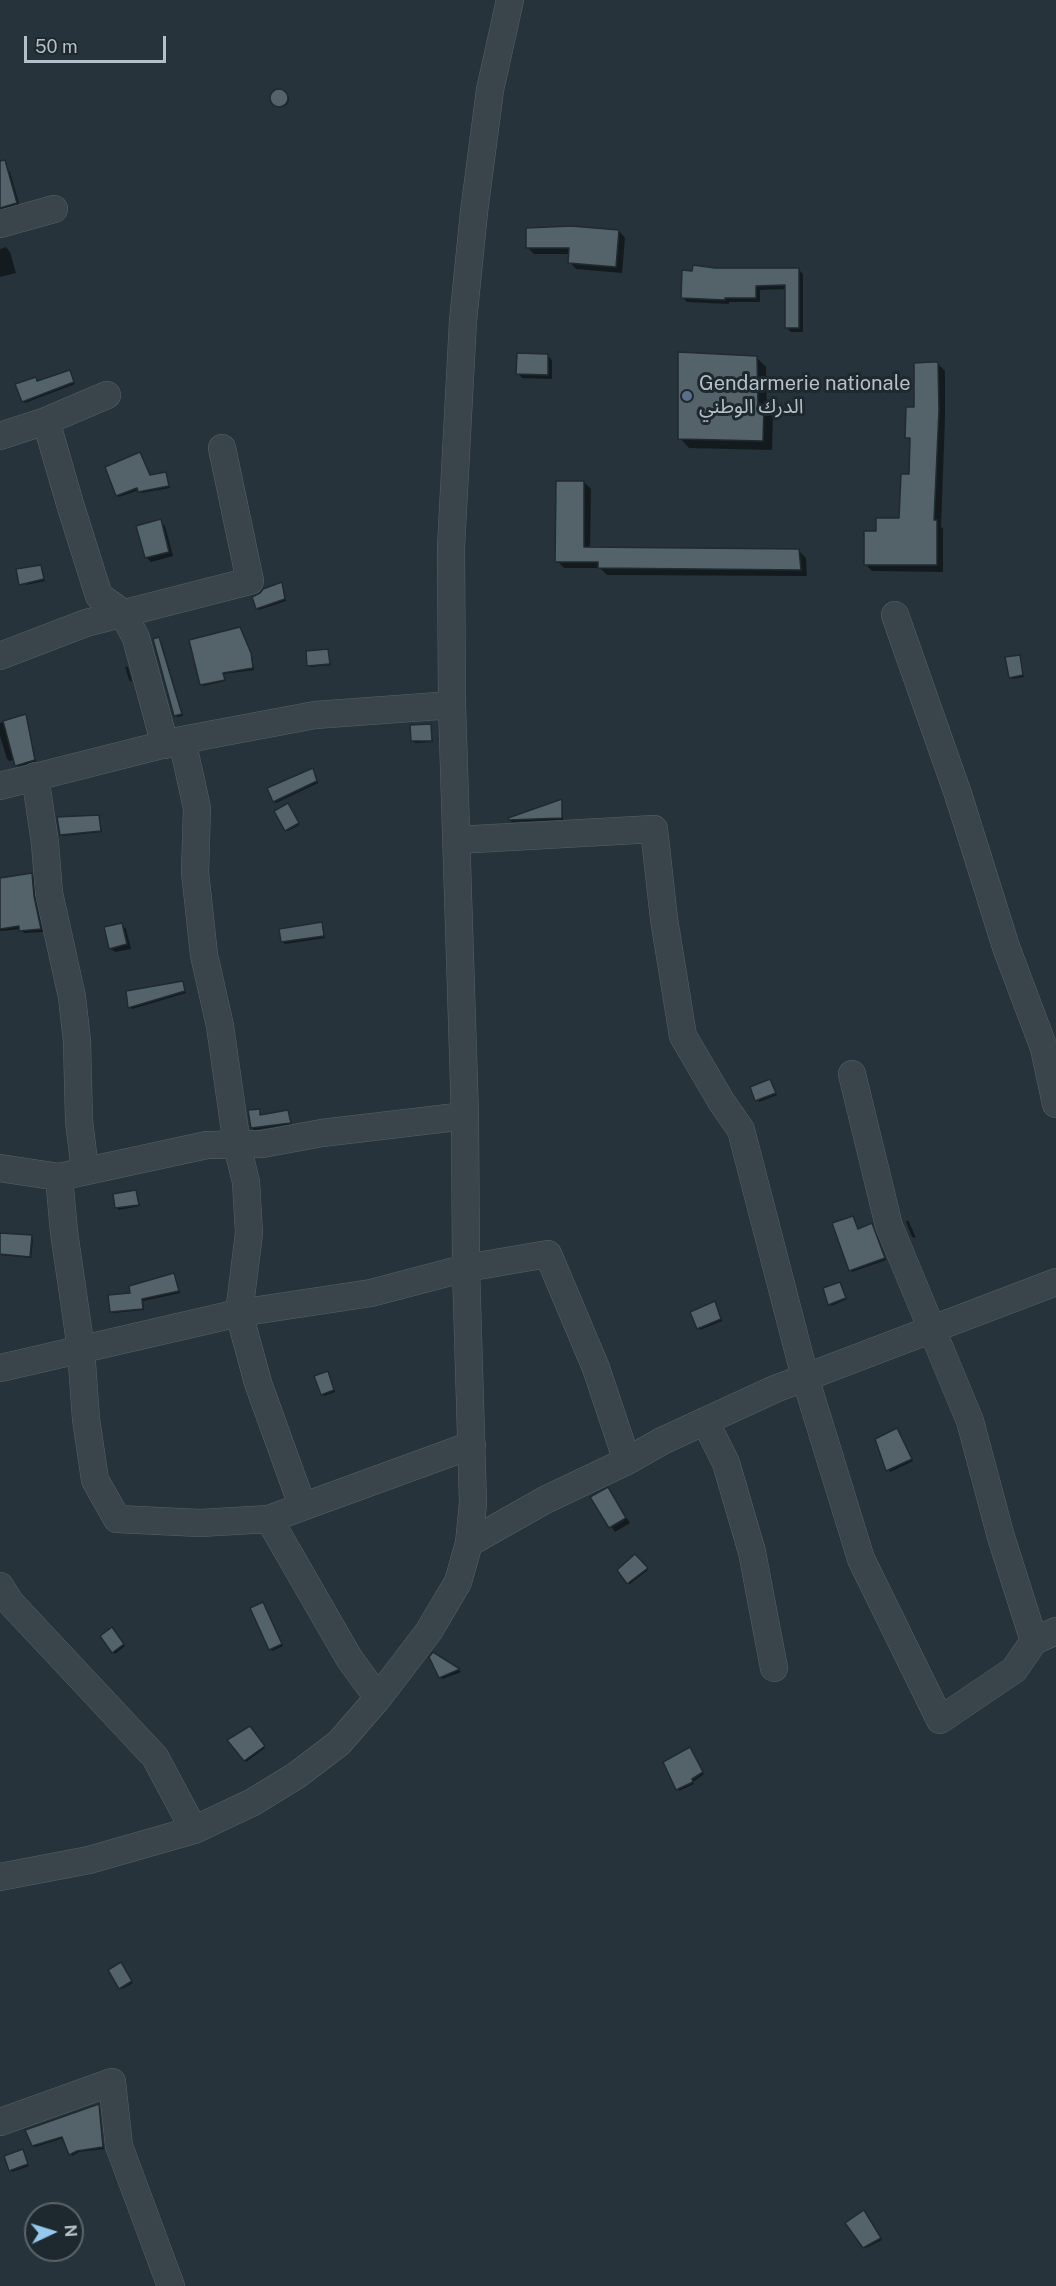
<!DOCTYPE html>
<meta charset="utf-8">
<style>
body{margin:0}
#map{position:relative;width:1056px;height:2286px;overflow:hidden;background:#26333a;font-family:"Public Sans",sans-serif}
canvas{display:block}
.north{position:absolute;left:24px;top:2202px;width:60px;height:60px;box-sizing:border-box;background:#1e292f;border:2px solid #5a656b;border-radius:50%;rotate:86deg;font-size:16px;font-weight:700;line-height:24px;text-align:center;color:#b5bfc6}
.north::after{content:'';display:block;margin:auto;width:21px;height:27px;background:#93c9ed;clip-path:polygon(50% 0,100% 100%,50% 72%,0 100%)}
.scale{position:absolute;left:24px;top:36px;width:142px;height:27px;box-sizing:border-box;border:3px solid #b5bfc6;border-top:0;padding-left:8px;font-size:18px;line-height:21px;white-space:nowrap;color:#b5bfc6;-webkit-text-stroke:4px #1e292f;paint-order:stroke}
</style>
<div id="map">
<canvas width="1056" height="2286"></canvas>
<div class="north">N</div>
<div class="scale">50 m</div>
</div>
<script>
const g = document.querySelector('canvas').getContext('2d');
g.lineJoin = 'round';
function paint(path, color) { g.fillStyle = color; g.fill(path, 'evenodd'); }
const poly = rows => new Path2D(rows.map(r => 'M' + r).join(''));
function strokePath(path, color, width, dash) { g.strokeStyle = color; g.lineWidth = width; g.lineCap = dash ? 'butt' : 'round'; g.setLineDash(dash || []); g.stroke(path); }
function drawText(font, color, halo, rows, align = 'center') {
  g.font = font + ' "Public Sans","Noto Sans Arabic",sans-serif'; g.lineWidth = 6; g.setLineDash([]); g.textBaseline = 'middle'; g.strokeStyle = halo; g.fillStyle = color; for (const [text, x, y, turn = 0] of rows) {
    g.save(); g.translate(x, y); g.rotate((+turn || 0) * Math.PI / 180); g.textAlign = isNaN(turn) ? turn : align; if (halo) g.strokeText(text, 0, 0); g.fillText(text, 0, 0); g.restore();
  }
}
const shadow = poly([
 '273 99a8 8 0 1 1 16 0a8 8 0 1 1-16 0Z',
 [6,168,10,172,20,207,0,213,0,170],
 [619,231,625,238,622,273,576,269,570,262,570,254,534,254,528,248],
 [6,247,10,252,16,273,0,277,0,249],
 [715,269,798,269,803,274,803,332,791,332,786,327,786,289,760,290,760,302,729,302,729,304,687,302,682,297],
 [547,355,552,360,552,379,522,378,518,373],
 [756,357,766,367,767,411,773,417,772,450,689,448,680,438],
 [938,364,945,371,945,418,941,527,943,529,943,572,872,571,865,564,878,533,901,520,911,476,912,442,907,437,916,409],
 [70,372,75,384,25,403,23,401,35,378,37,382],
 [148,470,151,476,165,474,170,488,141,493,139,490,119,497,117,495],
 [584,482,591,489,590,548,798,550,806,558,807,576,607,575,600,568,564,568,557,561],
 [160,521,165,526,173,556,151,562,146,557],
 [40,567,45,581,26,585,25,583],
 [282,584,286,601,259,610,257,608],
 [241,631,252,656,254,670,224,674,226,681,203,686,201,684],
 [159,639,161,641,183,716,177,717,175,716],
 [328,651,331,665,311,667,309,665],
 [1019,657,1024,677,1012,679,1010,677],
 [125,666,128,667,132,682,129,680],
 [25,715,36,762,18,767,15,760,9,761,7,759,0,736,0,723],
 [430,726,433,742,415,743,413,741],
 [313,770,318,783,276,803,274,801],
 [561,801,563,820,512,822,510,820],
 [289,807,299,825,288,831,286,830],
 [99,816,102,832,63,836,61,834],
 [31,874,34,877,36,900,43,932,24,933,21,929,0,931,0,879],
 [321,923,325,938,285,944,283,942],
 [122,925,126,929,131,949,115,952,110,948],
 [182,983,186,993,132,1009,130,1007],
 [770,1081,777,1095,759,1102,752,1088],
 [259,1111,261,1116,288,1111,292,1124,254,1130,252,1128],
 [135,1191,140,1206,119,1210,117,1208],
 [853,1218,858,1230,872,1225,874,1227,886,1260,852,1272,850,1270],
 [908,1220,909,1222,916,1238,912,1237,906,1222],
 [0,1234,31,1237,33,1239,31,1258,0,1255],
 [174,1275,180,1293,143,1301,144,1310,113,1313,111,1311,132,1294],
 [840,1283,847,1299,831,1306,830,1304],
 [715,1303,722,1321,700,1330,698,1328],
 [327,1373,335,1392,324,1396,322,1394],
 [899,1432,913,1461,890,1472,877,1440],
 [608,1489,630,1523,615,1532,592,1497],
 [635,1556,648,1570,630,1584,628,1583],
 [264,1606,283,1646,272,1651,270,1649],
 [114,1631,125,1646,115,1654,113,1652],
 [433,1654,460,1671,461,1672,442,1679],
 [252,1730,265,1748,246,1762,245,1760],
 [691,1751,704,1774,693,1782,694,1784,679,1791,678,1789],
 [122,1965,133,1983,122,1989,121,1988],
 [98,2105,104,2149,79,2152,72,2156,64,2138,35,2147,33,2146],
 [23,2151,29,2166,12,2172,10,2170],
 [866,2214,882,2240,866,2248,864,2247]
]);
const building = poly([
 '270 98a9 9 0 1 1 18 0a9 9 0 1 1-18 0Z',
 [5,160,17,203,0,208,0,161,5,160],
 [571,226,619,230,616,267,568,263,569,248,526,248,526,228,571,226],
 [693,265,715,268,799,268,799,328,785,328,785,285,756,286,756,298,725,298,725,300,681,298,682,270,692,271,693,265],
 [678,352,757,356,758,406,764,406,763,441,678,439,678,352],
 [517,353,548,354,548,375,516,374,517,353],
 [932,362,938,362,939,410,934,520,937,520,937,565,864,565,864,531,876,531,876,518,899,518,901,474,909,474,910,438,905,438,906,407,914,407,914,363,932,362],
 [70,370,74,382,22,402,15,384,36,377,37,381,70,370],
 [140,452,150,475,166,472,169,486,138,492,137,488,116,496,105,467,140,452],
 [556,481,584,481,584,547,799,549,801,570,598,568,598,562,555,562,556,481],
 [161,519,169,552,145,558,136,526,161,519],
 [41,565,44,579,19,585,16,569,41,565],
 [282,582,285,599,256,609,252,597,260,593,263,589,282,582],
 [240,627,251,653,253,668,223,673,225,680,200,685,189,640,240,627],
 [159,637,182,714,174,716,153,639,159,637],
 [328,649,330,664,307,666,306,651,328,649],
 [1020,655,1023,675,1009,678,1005,657,1020,655],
 [26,714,35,760,15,766,3,721,26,714],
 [431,724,432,741,411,741,410,725,431,724],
 [313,768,317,781,273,802,267,788,313,768],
 [562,799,562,818,509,820,508,818,562,799],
 [288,803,299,823,285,831,274,811,288,803],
 [99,815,101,831,60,835,57,817,99,815],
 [32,873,34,896,41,929,19,931,19,926,0,929,0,878,32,873],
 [322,922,324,936,281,942,279,929,322,922],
 [122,923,127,944,109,949,104,927,122,923],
 [183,981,185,991,128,1008,126,991,183,981],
 [770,1079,776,1093,755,1101,750,1087,770,1079],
 [260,1109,260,1115,288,1110,291,1123,251,1128,248,1110,260,1109],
 [136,1190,139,1205,115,1208,113,1194,136,1190],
 [853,1216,858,1229,872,1223,885,1258,849,1271,832,1223,853,1216],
 [0,1233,32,1235,30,1257,0,1254,0,1233],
 [174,1273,179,1291,142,1299,143,1309,110,1312,108,1295,130,1293,129,1286,174,1273],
 [840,1282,846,1298,828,1305,823,1288,840,1282],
 [715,1301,721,1319,697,1329,690,1312,715,1301],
 [328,1371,334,1390,321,1395,314,1376,328,1371],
 [897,1428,912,1459,886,1471,875,1439,897,1428],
 [608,1487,626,1518,609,1528,590,1497,608,1487],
 [635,1554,648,1568,627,1584,617,1570,635,1554],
 [263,1602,282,1644,269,1650,250,1608,263,1602],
 [112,1627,124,1644,112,1653,100,1636,112,1627],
 [433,1652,460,1669,439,1678,429,1657,433,1652],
 [250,1726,265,1746,244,1761,227,1740,250,1726],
 [690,1747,703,1772,692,1779,693,1782,676,1790,663,1762,690,1747],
 [121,1962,132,1981,119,1989,108,1970,121,1962],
 [99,2104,103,2147,77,2151,69,2155,62,2137,32,2146,25,2130,99,2104],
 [23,2149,28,2164,9,2171,4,2156,23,2149],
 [864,2210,881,2238,863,2248,845,2223,864,2210]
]);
const minor = poly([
 [0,224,54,209],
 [46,421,70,504,99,596,123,613,136,638,165,745],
 [0,436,46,421,107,395],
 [895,615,958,794,1006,947,1044,1048,1056,1104],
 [0,656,86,623,250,581,222,448],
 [182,740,197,808,195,872,204,955,220,1026,237,1145,246,1182,249,1233,239,1313,258,1383,302,1505],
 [35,776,45,843,49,893,72,997,77,1041,79,1121,85,1170],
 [0,786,182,740,315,715,452,705],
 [457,840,654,829,664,919,683,1036,721,1101,741,1130,805,1377,861,1559,940,1720,1014,1670,1034,1641,1056,1631],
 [852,1074,889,1226,970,1421,1001,1537,1034,1641],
 [465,1116,322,1133,262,1144,207,1145,59,1177,64,1232,81,1349,86,1419,95,1480,117,1519,200,1523,269,1519,472,1445],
 [0,1168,59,1177],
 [0,1368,239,1313,371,1293,466,1268,548,1254,596,1368,627,1461],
 [705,1421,726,1463,752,1552,774,1668],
 [269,1519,349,1658,378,1698],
 [469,1543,545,1500,627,1461,662,1441,775,1389,1056,1282],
 [0,1586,10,1602,155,1757,194,1830],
 [0,1877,89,1860,194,1830,253,1802,297,1775,339,1743,378,1698,429,1631,458,1582,469,1543,473,1503,466,1268,465,1116,452,705,451,547,463,321,474,212,490,90,510,0],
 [0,2122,112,2082,119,2146,171,2286]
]);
const markers = [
 [687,396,6,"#5c6f8a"]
];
const poiNames = [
 ["Gendarmerie nationale",699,384],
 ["الدرك الوطني",699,407]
];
paint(shadow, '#0007');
paint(building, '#54626a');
strokePath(building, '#202b31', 1.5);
strokePath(minor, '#576268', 28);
strokePath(minor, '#39444b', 27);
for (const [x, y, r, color] of markers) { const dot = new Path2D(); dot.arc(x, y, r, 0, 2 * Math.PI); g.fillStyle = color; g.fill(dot); strokePath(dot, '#1e292f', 2); }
drawText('20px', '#b5bfc6', '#1e292f', poiNames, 'left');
</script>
